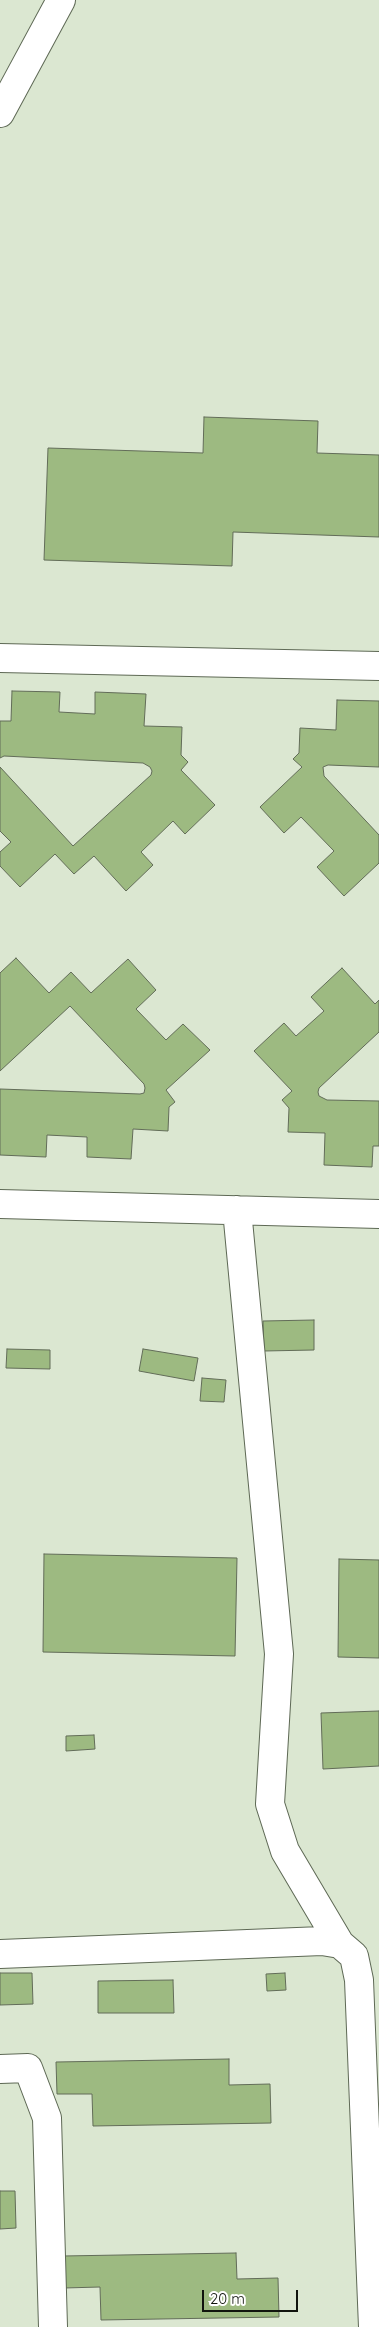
<!DOCTYPE html>
<style>
body{margin:0}
#map{position:relative;width:379px;height:2327px;overflow:hidden;background:#dbe7d1;font-family:Quicksand,sans-serif}
canvas{display:block}
.scale{position:absolute;left:202px;top:2290px;width:96px;height:22px;box-sizing:border-box;border:2px solid #10140d;border-top:0;padding-left:6px;font-size:15px;line-height:18px;white-space:nowrap;color:#10140d;-webkit-text-stroke:4px #fff;paint-order:stroke}
</style>
<div id="map">
<canvas width="379" height="2327"></canvas>
<div class="scale">20 m</div>
</div>
<script>
const g = document.querySelector('canvas').getContext('2d');
g.lineJoin = 'round';
function paint(path, color) { g.fillStyle = color; g.fill(path, 'evenodd'); }
const poly = rows => new Path2D(rows.map(r => 'M' + r).join(''));
function strokePath(path, color, width, dash) { g.strokeStyle = color; g.lineWidth = width; g.lineCap = dash ? 'butt' : 'round'; g.setLineDash(dash || []); g.stroke(path); }
const building = poly([
 [204,417,318,421,317,453,379,455,379,537,233,532,232,566,44,560,48,448,203,453,204,417],
 [12,691,60,692,59,712,95,714,95,692,146,694,144,726,182,727,181,755,188,762,181,770,215,805,185,834,173,821,141,852,153,865,126,891,94,856,74,874,55,854,20,887,0,866,0,852,11,842,0,831,0,767,73,846,151,775,152,771,150,767,143,763,4,756,0,758,0,721,11,721,12,691],
 [337,700,379,701,379,767,328,765,323,767,324,776,379,835,379,863,344,896,317,867,334,851,301,817,284,833,260,807,302,767,293,759,299,753,300,728,336,730,337,700],
 [16,958,49,993,71,972,91,993,128,959,156,990,136,1009,166,1040,183,1024,210,1050,166,1090,175,1102,169,1107,168,1131,133,1129,131,1159,87,1157,87,1137,47,1135,46,1157,0,1155,0,1089,140,1094,144,1093,145,1088,144,1084,70,1006,0,1071,0,973,16,958],
 [342,968,375,1004,379,1000,379,1032,319,1088,318,1092,319,1096,327,1100,379,1101,379,1146,373,1146,372,1167,324,1165,325,1133,288,1132,289,1108,282,1100,292,1091,254,1051,284,1023,296,1036,324,1011,311,997,342,968],
 [314,1320,314,1350,264,1351,263,1321,314,1320],
 [7,1349,50,1350,50,1369,6,1368,7,1349],
 [143,1349,198,1358,194,1381,139,1371,143,1349],
 [202,1378,226,1380,224,1402,200,1401,202,1378],
 [44,1554,237,1558,235,1656,43,1652,44,1554],
 [339,1559,379,1560,379,1658,338,1657,339,1559],
 [379,1711,379,1766,323,1769,321,1713,379,1711],
 [94,1735,95,1749,66,1751,66,1736,94,1735],
 [0,1973,32,1973,33,2004,0,2005,0,1973],
 [285,1973,286,1990,267,1991,266,1974,285,1973],
 [173,1980,174,2013,98,2013,98,1981,173,1980],
 [229,2059,229,2085,270,2084,271,2123,93,2126,92,2094,57,2094,56,2062,229,2059],
 [0,2191,15,2191,16,2228,0,2229,0,2191],
 [236,2253,237,2279,278,2278,279,2317,101,2320,100,2287,64,2288,63,2256,236,2253]
]);
const minor = poly([
 [0,658,379,666],
 [0,1204,379,1214],
 [237,1210,279,1654,270,1804,285,1851,340,1944],
 [0,1954,322,1941,340,1944,354,1956,359,1980,373,2327],
 [0,2069,28,2068,47,2118,53,2327]
]);
const tertiary = poly([
 [0,113,61,0]
]);
paint(building, '#9dba81');
strokePath(building, '#626c58', 1);
strokePath(minor, '#5e6955', 30);
strokePath(tertiary, '#5e6955', 30);
strokePath(minor, '#fff', 28);
strokePath(tertiary, '#fff', 28);
</script>
